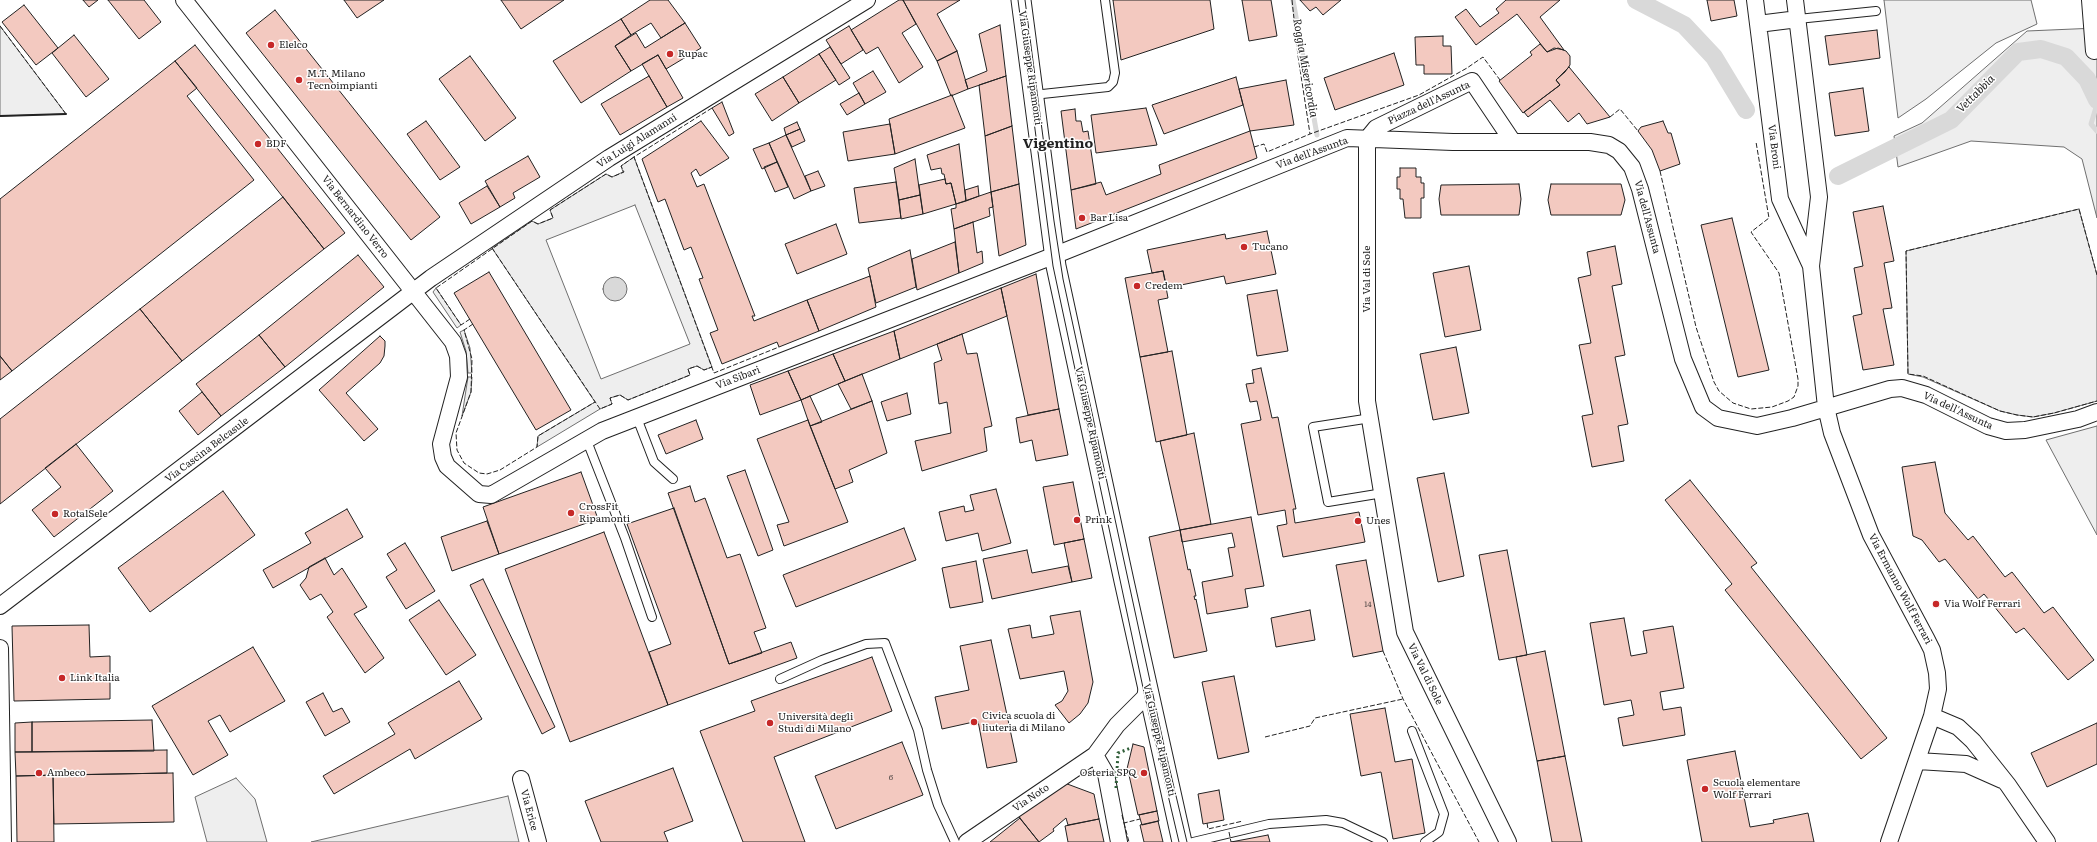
<!DOCTYPE html>
<meta charset="utf-8">
<style>
body{margin:0}
canvas{display:block;background:#fff}
</style>
<canvas width="2097" height="842"></canvas>
<script>
const g = document.querySelector('canvas').getContext('2d');
g.lineJoin = 'round';
function paint(path, color) { g.fillStyle = color; g.fill(path, 'evenodd'); }
const poly = rows => new Path2D(rows.map(r => 'M' + r).join(''));
function strokePath(path, color, width, dash) { g.strokeStyle = color; g.lineWidth = width; g.lineCap = dash ? 'butt' : 'round'; g.setLineDash(dash || []); g.stroke(path); }
function drawText(font, color, halo, rows, align = 'center') {
  g.font = font + ' Literata,serif'; g.lineWidth = 3; g.setLineDash([]); g.textBaseline = 'middle'; g.strokeStyle = halo; g.fillStyle = color; for (const [text, x, y, turn = 0] of rows) {
    g.save(); g.translate(x, y); g.rotate((+turn || 0) * Math.PI / 180); g.textAlign = isNaN(turn) ? turn : align; if (halo) g.strokeText(text, 0, 0); g.fillText(text, 0, 0); g.restore();
  }
}
const green = poly([
 [1884,0,2031,0,2037,24,1996,43,1926,99,1898,118,1884,0],
 [0,26,66,114,0,116,0,26],
 [2097,28,2097,218,2082,159,2064,147,1971,141,1898,167,1894,136,1922,123,2027,31,2097,28],
 [634,157,712,367,704,370,697,366,688,369,690,375,628,400,620,395,610,398,612,404,600,409,537,447,538,436,595,402,492,248,532,221,538,224,553,218,550,210,606,174,612,177,623,172,621,166,634,157],
 [635,205,690,344,601,379,546,240,635,205],
 [2079,209,2097,275,2097,401,2054,413,2033,417,2017,415,2000,411,1923,377,1908,374,1906,251,2079,209],
 [436,288,461,325,457,328,433,292,436,288],
 [464,330,470,348,472,373,468,373,466,351,460,332,464,330],
 [468,377,472,377,471,392,462,416,468,377],
 [2097,426,2097,535,2046,440,2097,426],
 [236,778,255,799,267,842,207,842,195,797,236,778],
 [508,796,519,842,311,842,508,796]
]);
const water = poly([
 '603 289a12 12 0 1 1 24 0a12 12 0 1 1-24 0Z'
]);
const stream = poly([
 [1293,0,1317,135],
 [2097,104,2091,124,2097,131]
]);
const canal = poly([
 [1636,0,1684,25,1714,57,1746,110],
 [1838,176,1951,120,2018,52,2041,49,2066,57,2087,79,2097,100]
]);
const building = poly([
 [83,0,98,0,89,7,83,0],
 [108,0,144,0,161,22,139,39,108,0],
 [344,0,384,0,357,18,344,0],
 [501,0,564,0,521,29,501,0],
 [650,0,668,0,685,23,661,38,651,23,631,35,621,19,650,0],
 [899,0,903,0,916,24,902,33,923,67,899,83,878,47,866,54,851,30,899,0],
 [903,0,960,0,937,14,957,51,937,61,903,0],
 [1113,0,1210,0,1214,29,1121,60,1113,0],
 [1242,0,1271,0,1277,36,1249,41,1242,0],
 [1300,0,1341,0,1323,15,1316,7,1310,11,1300,0],
 [1506,0,1560,0,1540,17,1564,50,1554,48,1547,52,1517,14,1476,45,1455,17,1466,9,1480,27,1499,13,1496,9,1506,0],
 [1707,0,1734,0,1737,16,1711,21,1707,0],
 [24,5,58,48,36,65,2,22,24,5],
 [275,10,440,217,411,240,246,33,275,10],
 [621,19,631,35,615,46,631,71,581,103,553,61,621,19],
 [685,23,701,48,666,69,658,55,631,71,615,46,636,33,645,48,685,23],
 [1000,25,1006,76,968,89,965,80,987,71,979,34,1000,25],
 [849,26,863,50,841,64,826,40,849,26],
 [1877,30,1880,58,1829,65,1825,36,1877,30],
 [74,35,109,79,86,97,52,53,74,35],
 [1443,36,1443,46,1451,46,1452,74,1424,74,1424,65,1416,65,1415,37,1443,36],
 [1540,44,1547,52,1558,48,1566,51,1570,56,1570,65,1565,72,1556,80,1560,85,1523,113,1499,81,1532,55,1530,52,1540,44],
 [195,45,345,233,324,249,175,61,195,45],
 [830,47,850,78,839,85,819,54,830,47],
 [957,51,968,89,951,96,937,61,957,51],
 [1394,53,1404,85,1335,110,1324,78,1394,53],
 [819,54,836,80,799,103,783,77,819,54],
 [658,55,683,98,667,107,642,64,658,55],
 [470,56,516,118,485,141,439,79,470,56],
 [175,61,197,88,187,96,254,180,12,371,0,356,0,199,175,61],
 [1569,67,1610,117,1587,124,1579,113,1568,122,1550,100,1528,117,1524,112,1560,85,1556,80,1569,67],
 [873,71,886,92,865,104,853,83,873,71],
 [649,76,667,107,620,135,601,104,649,76],
 [1006,76,1012,126,985,136,979,85,1006,76],
 [783,77,799,103,772,121,755,94,783,77],
 [1236,77,1243,105,1164,134,1152,105,1236,77],
 [1286,80,1294,125,1250,131,1239,89,1286,80],
 [1863,88,1869,131,1835,136,1829,93,1863,88],
 [859,93,865,104,847,115,840,104,859,93],
 [952,95,965,128,895,154,889,119,952,95],
 [722,102,734,133,729,136,712,108,722,102],
 [1146,108,1157,145,1096,153,1091,115,1146,108],
 [1075,109,1076,121,1081,121,1083,132,1088,131,1096,184,1071,190,1061,111,1075,109],
 [426,121,460,167,440,180,407,134,426,121],
 [701,121,729,158,700,176,696,169,691,173,697,187,704,184,755,316,752,316,754,321,807,300,819,331,779,347,777,342,722,364,710,333,718,330,699,279,703,278,691,247,684,250,665,199,658,202,642,159,701,121],
 [1663,121,1668,133,1671,133,1680,164,1660,171,1652,150,1638,131,1641,127,1663,121],
 [797,122,800,129,786,135,784,128,797,122],
 [890,124,895,154,848,161,843,132,890,124],
 [1012,126,1019,184,991,192,985,136,1012,126],
 [800,129,805,141,792,147,786,135,800,129],
 [1250,131,1257,158,1076,229,1071,190,1101,182,1106,195,1161,174,1159,165,1250,131],
 [786,135,811,191,794,199,769,143,786,135],
 [769,143,777,162,762,169,753,149,769,143],
 [959,144,966,201,956,204,951,183,946,184,944,174,942,174,941,168,931,170,927,155,959,144],
 [528,156,540,177,513,193,515,198,500,207,485,181,528,156],
 [915,159,920,195,899,200,894,168,915,159],
 [777,162,788,187,775,192,764,167,777,162],
 [1400,168,1416,168,1416,177,1421,177,1421,183,1424,183,1424,198,1421,198,1421,218,1405,218,1403,199,1400,199,1400,189,1397,189,1397,177,1400,177,1400,168],
 [818,171,825,186,811,191,805,176,818,171],
 [945,179,946,184,951,183,956,204,923,214,919,185,945,179],
 [896,182,901,218,859,223,854,188,896,182],
 [1019,184,1026,245,999,256,991,192,1019,184],
 [1519,184,1521,199,1519,215,1441,215,1439,199,1441,185,1519,184],
 [1551,184,1621,184,1625,200,1621,215,1551,215,1548,200,1551,184],
 [487,186,500,207,471,224,459,203,487,186],
 [978,186,979,196,966,201,965,190,978,186],
 [991,192,993,207,989,208,990,216,954,229,951,209,956,208,956,204,991,192],
 [920,195,923,214,901,219,899,200,920,195],
 [283,197,324,249,182,361,140,309,283,197],
 [1883,206,1894,261,1884,263,1892,308,1883,309,1894,365,1863,370,1853,316,1862,314,1854,268,1863,266,1853,212,1883,206],
 [1732,218,1769,370,1738,377,1701,225,1732,218],
 [973,222,977,253,982,251,983,263,959,273,954,229,973,222],
 [836,224,847,254,797,274,785,244,836,224],
 [1267,231,1276,274,1226,284,1224,276,1167,288,1163,271,1152,273,1147,250,1225,234,1226,239,1267,231],
 [955,242,959,273,917,290,912,259,955,242],
 [1615,246,1622,284,1612,286,1625,355,1615,357,1628,424,1618,426,1624,461,1592,467,1582,416,1593,414,1579,345,1591,343,1578,278,1591,275,1587,252,1615,246],
 [910,250,916,287,876,303,868,268,910,250],
 [358,255,384,287,285,367,259,335,358,255],
 [1469,266,1481,330,1445,337,1433,273,1469,266],
 [1163,271,1168,298,1158,300,1168,352,1140,357,1125,278,1163,271],
 [489,272,571,410,536,430,454,293,489,272],
 [1036,274,1059,409,1028,415,1001,288,1036,274],
 [870,276,876,307,819,331,807,300,870,276],
 [1001,288,1007,316,900,359,894,331,1001,288],
 [1277,290,1288,351,1257,356,1247,295,1277,290],
 [140,309,182,361,0,504,0,419,140,309],
 [894,331,900,359,845,381,833,354,894,331],
 [962,334,967,354,977,353,992,426,984,428,987,451,922,471,915,441,951,433,947,402,939,404,934,363,942,360,937,344,962,334],
 [259,335,285,367,221,416,196,384,259,335],
 [380,336,385,341,385,346,384,356,380,363,346,393,378,429,364,441,319,390,380,336],
 [1456,347,1469,413,1433,420,1420,354,1456,347],
 [1172,351,1187,435,1156,442,1140,357,1172,351],
 [833,354,845,381,801,400,788,371,833,354],
 [0,356,12,371,0,380,0,356],
 [1261,368,1272,418,1278,417,1296,509,1293,509,1295,523,1359,512,1365,542,1283,557,1277,526,1287,524,1285,510,1258,515,1241,424,1261,420,1257,401,1250,402,1246,384,1254,383,1252,370,1261,368],
 [788,371,801,400,760,415,750,385,788,371],
 [862,374,872,401,851,409,838,384,862,374],
 [202,392,221,416,198,435,179,411,202,392],
 [907,393,911,414,887,421,881,402,907,393],
 [810,396,822,422,810,426,801,400,810,396],
 [872,401,887,453,849,470,853,482,835,489,810,426,872,401],
 [1059,409,1068,455,1036,461,1032,440,1020,443,1016,418,1059,409],
 [696,420,703,439,666,454,658,435,696,420],
 [808,420,848,522,784,546,777,525,789,522,757,439,808,420],
 [1194,433,1211,524,1180,530,1160,441,1194,433],
 [76,444,113,491,54,537,32,510,61,487,45,468,76,444],
 [1935,462,1945,513,1968,540,1973,536,2005,577,2012,572,2044,613,2053,607,2094,660,2068,680,2024,628,2016,633,1984,594,1978,599,1945,559,1939,562,1922,540,1913,536,1902,467,1935,462],
 [745,470,773,550,758,556,727,476,745,470],
 [581,472,598,519,499,554,483,507,581,472],
 [1444,473,1464,576,1438,582,1417,478,1444,473],
 [1690,480,1757,563,1751,567,1887,738,1861,759,1725,590,1732,584,1665,500,1690,480],
 [1073,482,1084,539,1054,545,1043,487,1073,482],
 [690,486,695,502,705,498,727,558,740,554,766,628,754,632,762,653,729,664,668,493,690,486],
 [996,489,1011,543,982,551,978,533,946,541,939,512,964,506,965,512,974,510,970,495,996,489],
 [223,491,255,535,150,612,118,568,223,491],
 [674,508,729,664,791,642,797,658,668,705,649,652,671,644,627,524,674,508],
 [347,509,363,537,273,588,263,570,311,543,305,533,347,509],
 [1251,517,1264,586,1245,589,1248,607,1207,614,1202,582,1233,576,1228,548,1235,547,1232,533,1182,542,1180,530,1251,517],
 [487,521,499,554,452,571,441,537,487,521],
 [904,528,916,560,796,607,783,575,904,528],
 [1180,530,1188,570,1190,569,1196,596,1194,596,1195,600,1196,599,1207,651,1174,658,1149,537,1180,530],
 [604,532,668,705,570,742,505,569,604,532],
 [1084,539,1092,578,1072,582,1064,543,1084,539],
 [405,543,435,591,406,609,386,577,397,570,387,554,405,543],
 [1027,550,1032,573,1068,566,1072,582,992,599,983,559,1027,550],
 [1507,550,1527,655,1499,660,1479,555,1507,550],
 [325,558,334,575,342,568,367,607,354,614,384,658,365,673,327,617,333,612,321,594,310,600,300,585,306,578,309,567,325,558],
 [1366,560,1383,651,1353,657,1336,565,1366,560],
 [976,561,983,602,950,608,942,568,976,561],
 [483,579,555,727,542,734,470,585,483,579],
 [439,600,476,655,446,675,409,620,439,600],
 [1310,610,1315,640,1276,647,1271,618,1310,610],
 [1080,611,1093,682,1088,703,1080,714,1069,723,1055,705,1062,701,1068,691,1064,671,1020,679,1008,629,1030,625,1032,638,1054,634,1050,616,1080,611],
 [1624,618,1631,656,1647,653,1643,631,1673,626,1684,688,1660,692,1663,710,1681,707,1685,735,1623,746,1618,718,1634,715,1631,700,1604,705,1590,623,1624,618],
 [89,625,90,657,110,656,110,699,14,701,12,626,89,625],
 [991,640,1017,762,987,768,978,721,942,729,935,697,969,690,960,646,991,640],
 [253,647,285,701,230,732,220,715,208,721,228,755,193,775,152,706,253,647],
 [1545,651,1565,756,1537,761,1516,657,1545,651],
 [872,657,892,711,774,757,805,842,743,842,700,731,755,711,751,701,872,657],
 [1234,676,1249,752,1218,759,1202,682,1234,676],
 [459,681,482,719,415,759,410,749,334,794,323,776,395,734,388,723,459,681],
 [323,693,333,712,342,708,350,722,325,736,306,702,323,693],
 [1385,708,1395,762,1412,759,1425,833,1393,839,1381,772,1361,776,1350,714,1385,708],
 [152,720,154,751,32,752,32,722,152,720],
 [32,722,32,752,15,752,15,723,32,722],
 [2097,723,2097,764,2047,787,2031,753,2097,723],
 [902,742,923,795,836,829,815,776,902,742],
 [1133,744,1144,747,1157,811,1138,815,1129,775,1126,773,1133,744],
 [167,750,167,773,16,776,15,752,167,750],
 [1735,751,1750,827,1774,823,1773,820,1808,813,1814,842,1702,842,1687,760,1735,751],
 [1565,756,1582,842,1552,842,1537,761,1565,756],
 [673,768,693,821,664,832,668,842,601,842,585,801,673,768],
 [173,773,174,822,54,824,53,775,173,773],
 [53,775,54,842,17,842,16,776,53,775],
 [1062,782,1094,794,1099,819,1068,825,1066,818,1053,829,1054,831,1039,842,1018,816,1062,782],
 [1219,790,1224,820,1203,824,1198,794,1219,790],
 [1157,811,1159,821,1142,825,1139,815,1157,811],
 [1020,818,1039,842,990,842,1020,818],
 [1099,819,1104,842,1068,842,1065,826,1099,819],
 [1158,821,1163,842,1144,842,1140,825,1158,821],
 [1268,835,1270,842,1231,842,1268,835]
]);
const service = poly([
 [1798,19,1876,11],
 [1033,95,1108,87,1113,82,1115,73,1105,0],
 [637,418,654,462,673,479],
 [1371,418,1313,427,1328,502,1383,493],
 [587,441,625,538,652,617],
 [780,679,822,660,866,644,885,643,918,730,927,770,938,805,955,842],
 [1412,731,1444,814,1439,832,1425,842],
 [1193,842,1269,824,1326,820,1343,823,1383,842]
]);
const minor = poly([
 [184,0,453,342,458,356,459,377,441,444,443,457,447,466,479,494,491,495,602,431,1058,254,1347,138,1453,142,1590,142,1609,145,1619,151,1632,167,1640,189,1683,359,1703,407,1718,418,1757,426,1792,418,1890,389,1902,388,1926,395,1988,426,2006,431,2025,430,2078,419,2097,412],
 [1755,0,1780,199,1811,266],
 [1795,0,1819,197,1811,266,1826,407,1832,433,1871,535,1927,640,1932,650,1937,673,1938,689,1932,716,1889,842],
 [2090,0,2094,51],
 [1758,24,1798,19],
 [1367,139,1367,401,1405,632,1508,842],
 [1367,139,1376,128,1472,81,1513,142],
 [0,606,431,278,609,158,867,0],
 [0,648,3,842],
 [1932,716,1958,727,1973,741,2008,785,2047,842],
 [1095,755,1106,774,1119,842],
 [1918,761,1966,764,2002,780],
 [521,779,538,842],
 [967,842,1095,755,1117,725,1145,697,1147,688]
]);
const tertiary = poly([
 [1021,0,1056,266,1124,581,1182,842]
]);
const tram = poly([
 [1018,0,1053,266,1145,697,1179,842],
 [1025,0,1054,221,1063,279,1163,741,1187,842]
]);
const hedge = poly([
 [1116,788,1118,753,1131,748]
]);
const fence = poly([
 [1292,0,1298,56,1310,134],
 [0,26,66,114],
 [712,108,634,157,714,373,779,347],
 [1610,117,1620,109,1638,131],
 [1254,147,1264,144,1267,152,1310,134,1419,95,1467,68,1483,57,1500,80],
 [1660,171,1696,327,1714,382,1719,391,1733,403,1751,409,1772,407,1788,401,1794,397,1798,386,1798,379,1779,273,1751,232,1769,218,1756,142],
 [492,248,600,409,612,404,610,398,620,395,628,400,690,375,688,369,697,366,704,370,712,367],
 [2097,275,2079,209,1906,251,1908,374,1923,376,2000,411,2017,415,2033,417,2054,413,2097,401],
 [470,319,461,325,436,288,532,221,538,224,553,218,550,210,606,174,612,177,624,172,621,166,634,157],
 [473,324,464,330,472,359,471,392,456,433,457,450,464,463,479,473,487,474,500,470,537,447,538,436,595,402],
 [1383,651,1403,699,1479,842],
 [1265,737,1310,726,1315,718,1403,699],
 [1122,815,1124,823,1140,819],
 [1124,823,1129,842],
 [1207,823,1208,829,1243,821],
 [1229,832,1231,842]
]);
const wall = poly([
 [0,116,66,114]
]);
const markers = [
 [271,45,4,"#c62828"],
 [670,54,4,"#c62828"],
 [299,80,4,"#c62828"],
 [258,144,4,"#c62828"],
 [1082,218,4,"#c62828"],
 [1244,247,4,"#c62828"],
 [1137,286,4,"#c62828"],
 [571,513,4,"#c62828"],
 [55,514,4,"#c62828"],
 [1077,520,4,"#c62828"],
 [1358,521,4,"#c62828"],
 [1936,604,4,"#c62828"],
 [62,678,4,"#c62828"],
 [974,722,4,"#c62828"],
 [770,723,4,"#c62828"],
 [39,773,4,"#c62828"],
 [1144,773,4,"#c62828"],
 [1705,789,4,"#c62828"]
];
const numberNames = [
 ["14",1368,605],
 ["6",891,778]
];
const poiNames = [
 ["Elelco",279,45],
 ["Rupac",678,54],
 ["M.T. Milano",307,74],
 ["Tecnoimpianti",307,86],
 ["BDF",266,144],
 ["Bar Lisa",1090,218],
 ["Tucano",1252,247],
 ["Credem",1145,286],
 ["CrossFit",579,507],
 ["Ripamonti",579,519],
 ["RotalSele",63,514],
 ["Prink",1085,520],
 ["Unes",1366,521],
 ["Via Wolf Ferrari",1944,604],
 ["Link Italia",70,678],
 ["Civica scuola di",982,716],
 ["liuteria di Milano",982,728],
 ["Università degli",778,717],
 ["Studi di Milano",778,729],
 ["Ambeco",47,773],
 ["Osteria SPQ",1136,773,"right"],
 ["Scuola elementare",1713,783],
 ["Wolf Ferrari",1713,795]
];
const streetNames = [
 ["Via Giuseppe Ripamonti",1030,68,82],
 ["Piazza dell'Assunta",1429,103,-25],
 ["Via Luigi Alamanni",637,141,-32],
 ["Via Broni",1774,147,83],
 ["Via dell'Assunta",1312,153,-20],
 ["Via Bernardino Verro",355,217,52],
 ["Via dell'Assunta",1647,217,75],
 ["Via Val di Sole",1367,279,-90],
 ["Via Sibari",738,378,-21],
 ["Via dell'Assunta",1958,411,25],
 ["Via Giuseppe Ripamonti",1090,423,78],
 ["Via Cascina Belcasule",207,450,-37],
 ["Via Ermanno Wolf Ferrari",1900,589,62],
 ["Via Val di Sole",1425,674,64],
 ["Via Giuseppe Ripamonti",1159,740,77],
 ["Via Noto",1031,798,-34],
 ["Via Erice",529,810,75]
];
const waterNames = [
 ["Roggia Misericordia",1305,68,80],
 ["Vettabbia",1976,94,-45]
];
const districtNames = [
 ["Vigentino",1058,144]
];
paint(green, '#eee');
strokePath(green, '#6f6f6f', 1);
paint(water, '#d9d9d9');
strokePath(water, '#6f6f6f', 1);
strokePath(stream, '#d9d9d9', 5);
strokePath(canal, '#d9d9d9', 18);
paint(building, '#f3c9c0');
strokePath(building, '#222', 1);
strokePath(service, '#222', 10);
strokePath(minor, '#222', 18);
strokePath(tertiary, '#222', 21);
strokePath(service, '#fff', 8);
strokePath(minor, '#fff', 16);
strokePath(tertiary, '#fff', 19);
strokePath(tram, '#222', 1);
strokePath(hedge, '#2f5e38', 3, [2, 3]);
strokePath(fence, '#222', 1, [5, 2]);
strokePath(wall, '#222', 2);
for (const [x, y, r, color] of markers) { const dot = new Path2D(); dot.arc(x, y, r, 0, 2 * Math.PI); g.fillStyle = color; g.fill(dot); strokePath(dot, '#fff', 1.5); }
drawText('8px', '#564c4a', null, numberNames);
drawText('10px', '#222', '#fff', poiNames, 'left');
drawText('10px', '#222', '#fff', streetNames);
drawText('italic 11px', '#222', '#fff', waterNames);
drawText('bold 14px', '#222', '#fff', districtNames);
</script>
